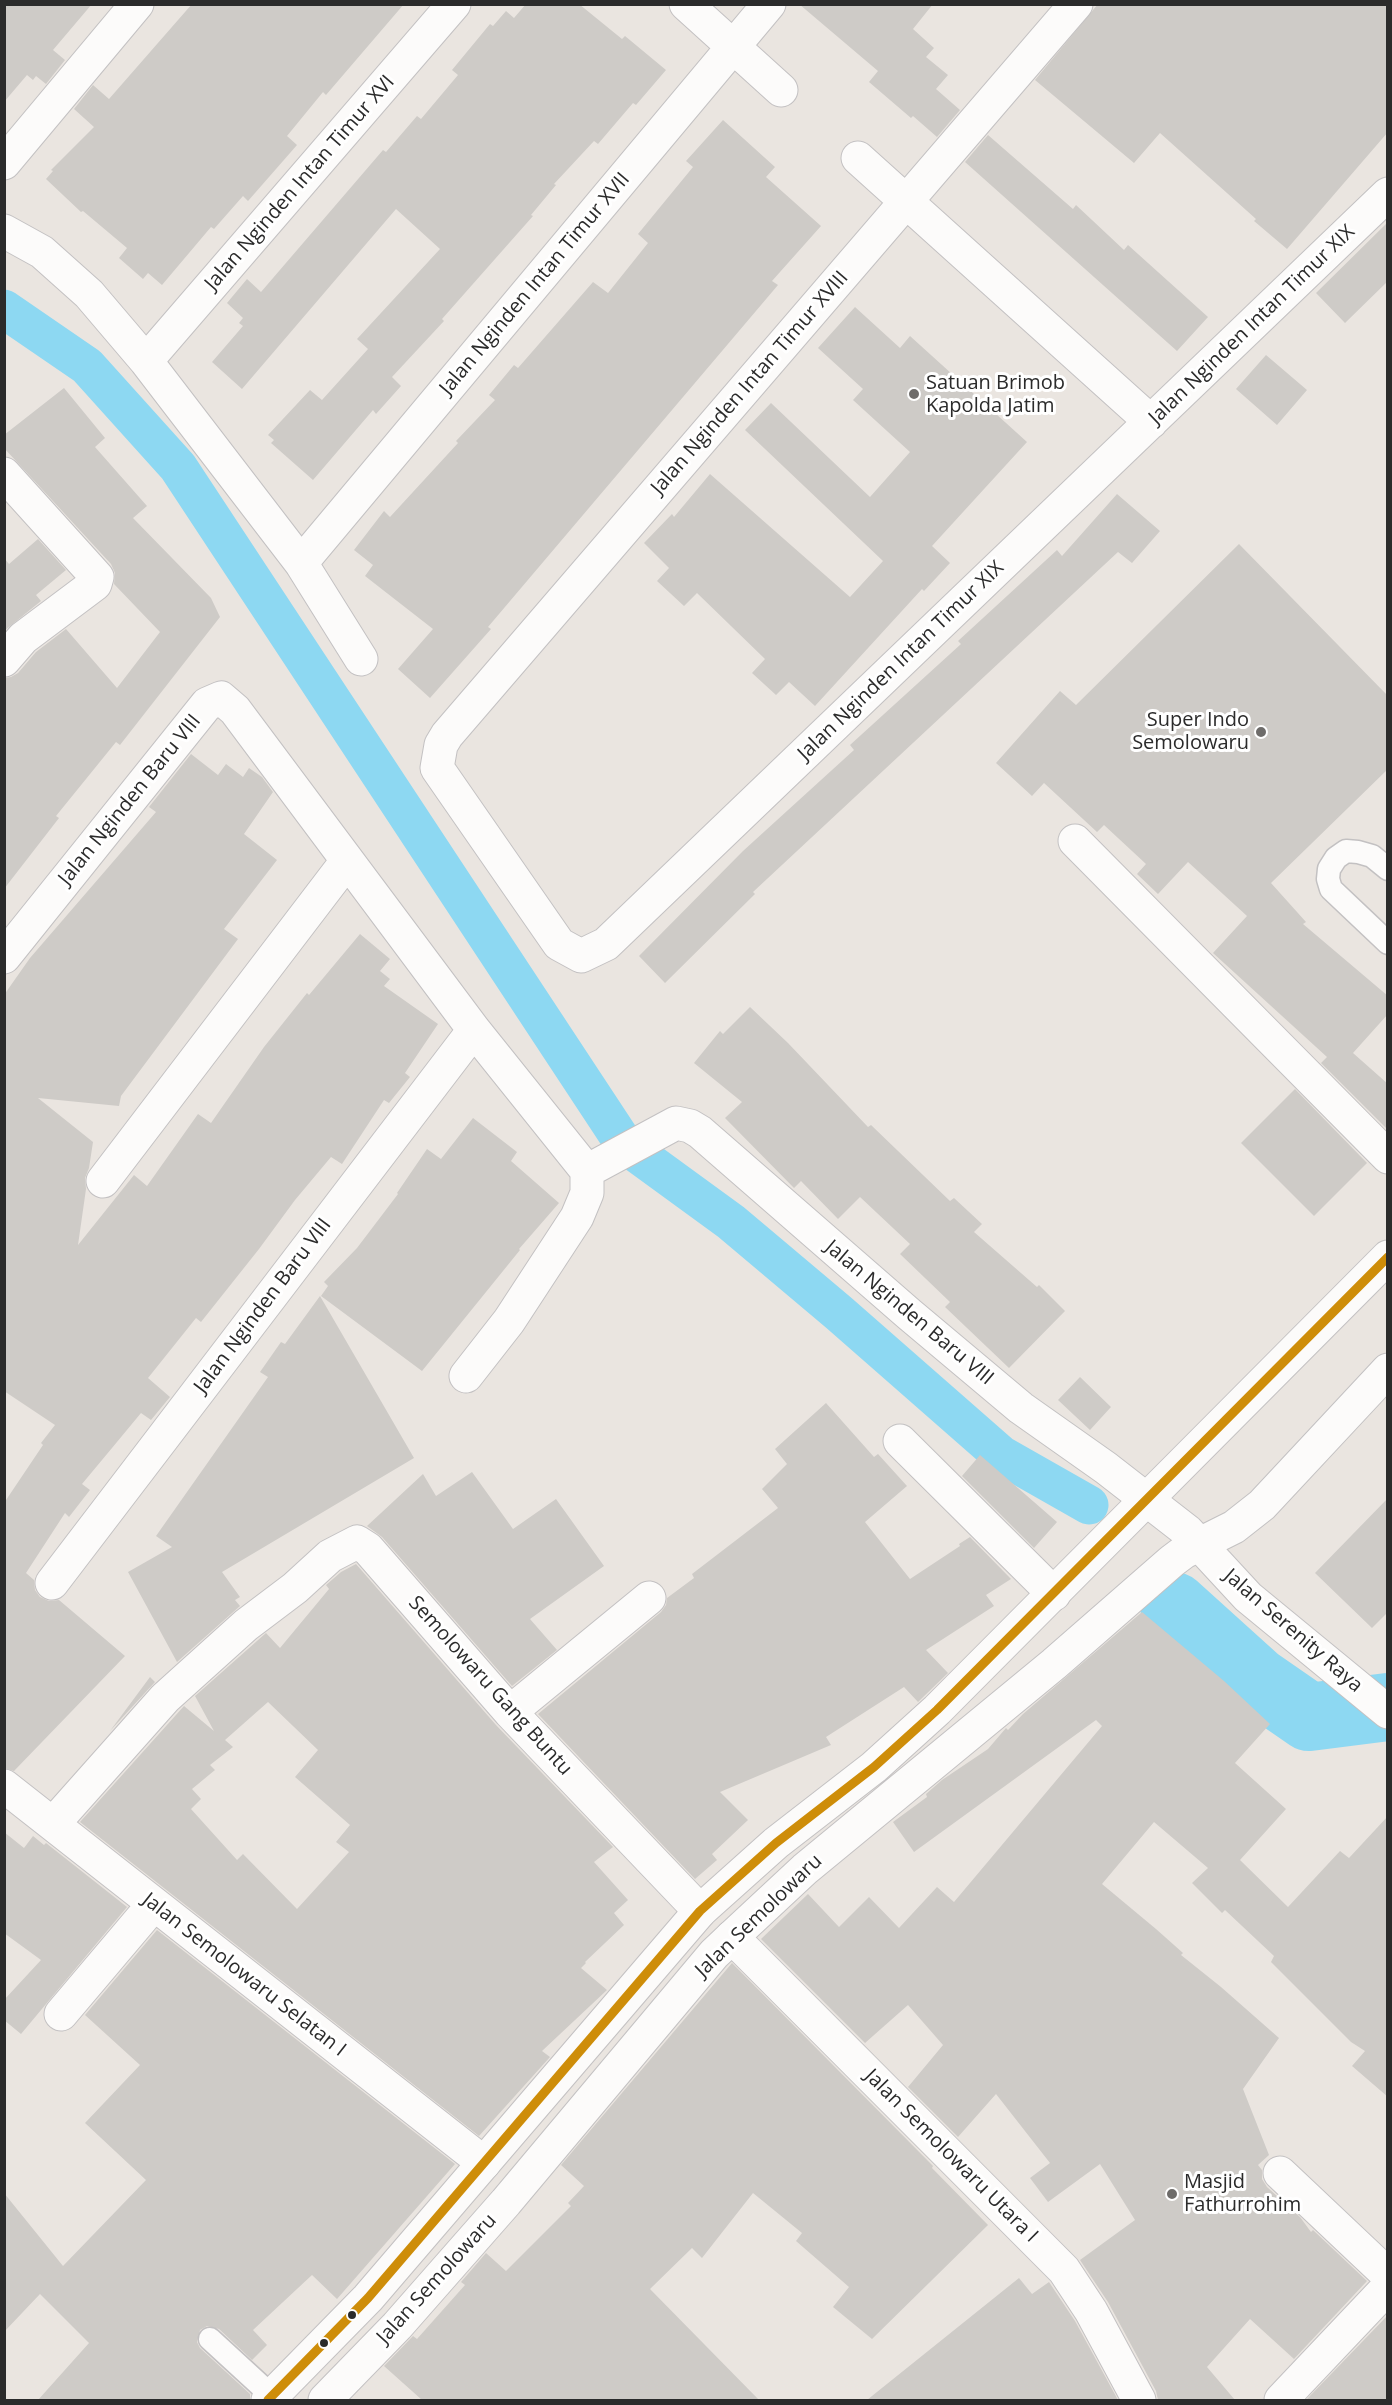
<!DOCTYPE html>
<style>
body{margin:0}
#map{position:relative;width:1392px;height:2405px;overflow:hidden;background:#eae5e0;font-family:"Open Sans",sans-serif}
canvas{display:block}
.frame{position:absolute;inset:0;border:6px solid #2b2b2b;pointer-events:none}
</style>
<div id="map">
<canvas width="1392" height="2405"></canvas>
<div class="frame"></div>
</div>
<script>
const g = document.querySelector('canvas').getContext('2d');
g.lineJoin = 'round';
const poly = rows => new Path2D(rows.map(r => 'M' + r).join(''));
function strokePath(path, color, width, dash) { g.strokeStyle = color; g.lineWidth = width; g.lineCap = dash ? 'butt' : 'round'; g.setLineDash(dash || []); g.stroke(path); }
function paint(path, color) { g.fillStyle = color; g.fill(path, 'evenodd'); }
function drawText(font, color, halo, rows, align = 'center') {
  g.font = font + ' "Open Sans",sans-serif'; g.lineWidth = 6; g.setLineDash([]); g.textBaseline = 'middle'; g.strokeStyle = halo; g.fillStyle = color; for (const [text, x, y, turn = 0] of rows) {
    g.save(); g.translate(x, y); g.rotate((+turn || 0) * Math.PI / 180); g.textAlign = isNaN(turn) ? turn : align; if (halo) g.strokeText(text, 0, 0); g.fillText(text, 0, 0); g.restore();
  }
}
const canal = poly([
 [4,309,87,366,178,467,624,1144,731,1222,839,1313,1001,1455,1089,1505]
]);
const river = poly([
 [1174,1606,1257,1681,1309,1717,1388,1707]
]);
const building = poly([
 [4,4,92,4,53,50,65,60,46,84,36,76,33,80,27,75,4,102],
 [192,4,404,4,326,95,323,92,287,136,297,145,248,201,243,196,214,229,211,227,162,285,148,273,143,279,119,258,127,248,83,211,81,212,46,179,53,171,51,170,94,127,74,109,93,85,109,99],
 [526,4,579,4,622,39,625,36,666,70,636,105,633,103,598,144,594,141,554,184,556,185,531,215,533,216,442,319,444,321,392,377,401,386,376,414,373,410,313,480,271,443,274,440,268,435,310,390,322,400,368,349,357,339,440,249,396,209,242,389,212,362,243,326,239,323,243,318,227,303,247,279,261,292,383,150,386,152,417,116,421,119,458,75,452,70,490,24,493,26,506,11,514,18],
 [799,4,933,4,913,29,934,48,926,57,948,75,936,89,960,110,937,137,913,116,911,118,869,82,878,71],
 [1098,4,1388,4,1388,132,1287,249,1254,221,1256,219,1160,133,1134,163,1035,80],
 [723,120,775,167,766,177,821,226,772,281,778,285,488,627,491,629,430,698,398,669,433,629,365,576,373,565,354,550,384,511,390,517,458,443,456,441,495,400,489,395,514,365,518,368,593,282,608,293,648,243,638,234,693,167,686,161],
 [988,135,1073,209,1076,205,1124,250,1128,245,1208,317,1177,351,965,162],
 [1388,222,1388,281,1345,323,1316,293],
 [855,307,900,348,910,336,1027,442,932,546,950,563,924,591,922,589,815,706,789,682,776,695,752,673,765,659,697,593,684,606,657,581,669,568,644,543,672,514,674,517,710,474,850,597,883,561,745,430,771,403,870,497,910,452,853,400,863,389,818,348],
 [1266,355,1307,390,1277,425,1236,389],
 [64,388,105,438,95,447,147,506,133,518,211,598,220,617,120,745,116,742,56,816,59,818,4,889,4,678,11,677,18,673,36,652,66,629,117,688,160,632,114,584,115,573,111,564,4,448,4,435],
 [1117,494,1160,531,1132,563,1118,552,753,892,755,894,665,983,639,956,743,851,854,750,850,745,961,644,958,641,1057,550,1062,556],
 [38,539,66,570,36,595,41,601,4,631,4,558,9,564],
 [1239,544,1388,696,1388,769,1271,883,1306,922,1303,924,1388,996,1388,1014,1353,1053,1388,1084,1388,1130,1321,1063,1327,1057,1213,953,1247,916,1188,862,1158,894,1137,874,1146,864,1104,825,1097,832,1044,783,1032,796,996,763,1060,691,1076,705],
 [191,754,218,775,226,764,243,777,249,768,262,777,273,792,244,834,277,860,224,929,238,939,121,1096,119,1106,38,1098,93,1142,89,1168,85,1178,86,1189,78,1245,134,1175,147,1186,198,1114,211,1123,264,1047,307,993,309,995,360,934,390,959,380,971,390,979,384,986,438,1024,405,1073,410,1077,389,1103,384,1100,342,1164,331,1157,295,1200,259,1249,201,1322,196,1318,148,1378,170,1397,151,1420,141,1413,112,1448,82,1484,90,1490,69,1517,65,1513,26,1573,34,1580,35,1590,40,1597,49,1601,59,1600,125,1656,14,1771,4,1768,4,1503,43,1445,41,1443,55,1425,4,1391,4,995,30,958,156,812,149,807],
 [750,1007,788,1043,868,1127,871,1125,950,1201,954,1198,982,1224,974,1232,1037,1287,1039,1285,1065,1311,1009,1368,945,1307,950,1302,900,1254,910,1244,860,1197,838,1219,801,1181,794,1188,725,1118,742,1102,694,1063,720,1031,723,1034],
 [1295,1089,1367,1163,1314,1216,1241,1143],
 [473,1118,517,1152,511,1161,559,1203,519,1249,520,1250,422,1371,321,1296,328,1286,324,1282,357,1248,398,1194,397,1193,427,1149,441,1159],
 [320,1296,414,1458,222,1572,240,1597,235,1600,240,1606,177,1662,128,1572,172,1547,156,1536,268,1377,260,1372,281,1342,285,1344],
 [1080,1377,1111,1407,1090,1430,1058,1400],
 [826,1403,874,1457,878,1454,907,1486,865,1522,910,1579,960,1546,959,1544,970,1537,1011,1579,986,1595,994,1606,926,1650,948,1673,918,1702,904,1687,826,1737,831,1745,720,1792,748,1820,712,1854,717,1860,695,1879,538,1714,661,1612,666,1605,667,1598,694,1578,692,1574,778,1508,762,1489,787,1464,775,1449],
 [980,1455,1057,1522,1034,1548,962,1476],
 [472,1472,513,1529,556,1499,604,1566,530,1619,557,1650,512,1686,382,1537,367,1526,423,1474,436,1496],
 [1388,1498,1388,1612,1372,1628,1315,1573],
 [356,1564,496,1725,613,1847,594,1862,628,1900,614,1913,624,1925,585,1962,586,1963,581,1968,607,1990,542,2051,550,2057,479,2136,80,1822,184,1706,214,1731,195,1696,266,1633,280,1648,329,1589,326,1585,341,1572],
 [268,1702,318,1750,295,1777,350,1825,336,1842,349,1852,297,1909,243,1854,237,1860,191,1809,201,1799,192,1789,215,1770,210,1765,233,1747,225,1740],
 [1142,1612,1224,1681,1270,1724,1235,1763,1286,1809,1240,1860,1288,1907,1340,1851,1349,1858,1388,1816,1388,2097,1352,2066,1365,2051,1351,2042,1271,1962,1274,1956,1225,1910,1222,1913,1192,1883,1208,1868,1154,1822,1102,1884,1156,1929,1183,1953,1181,1955,1221,1987,1279,2038,1243,2089,1269,2155,1258,2165,1262,2170,1262,2179,1267,2187,1300,2217,1311,2232,1313,2230,1367,2281,1294,2359,1250,2319,1207,2367,1235,2400,1158,2400,1156,2391,1108,2302,1080,2260,1135,2220,1100,2164,1048,2202,1030,2178,1050,2163,996,2094,958,2137,908,2087,943,2045,908,2005,865,2043,761,1939,808,1894,839,1927,869,1897,899,1928,937,1887,954,1902,1102,1726,1096,1720,914,1852,893,1822,927,1797,926,1794,942,1780,988,1749,1006,1728,1008,1730,1023,1714],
 [150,1677,155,1682,110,1731],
 [4,1832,24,1848,33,1836,44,1845,46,1843,127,1907,21,2034,4,2020,4,2000,41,1960,4,1933],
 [157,1930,455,2164,337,2299,312,2275,253,2330,267,2345,252,2360,219,2329,207,2326,200,2330,197,2342,200,2348,250,2394,250,2400,38,2400,89,2343,40,2294,4,2332,4,2193,63,2266,146,2180,85,2123,140,2065,85,2015],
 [732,1963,933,2166,932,2168,988,2225,872,2339,833,2307,849,2287,796,2241,802,2233,753,2193,702,2258,692,2248,650,2289,759,2400,422,2400,384,2366,413,2336,417,2339,465,2285,461,2282,486,2253,506,2271,571,2206,568,2203,584,2186,561,2165],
 [1019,2278,1032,2294,1049,2282,1075,2321,1118,2400,867,2400],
 [1388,2315,1388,2400,1306,2400]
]);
const lane = poly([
 [1388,869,1372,856,1358,852,1346,851,1336,858,1329,869,1328,879,1331,889,1388,943],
 [210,2339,272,2396]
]);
const street = poly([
 [686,4,781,90],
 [1076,4,447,735,441,745,437,768,559,944,581,956,606,944,1388,194],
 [858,158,1151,422],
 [4,163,137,4],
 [4,231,42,252,89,294,146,361,301,563,361,659],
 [146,361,454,4],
 [4,474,97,577,95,584,23,638,4,660],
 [301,563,769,4],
 [1075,841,1388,1157],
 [4,957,207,704,221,698,235,710,474,1030,587,1171,587,1193,577,1217,509,1321,466,1376],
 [587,1171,676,1123,690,1126,700,1132,909,1314,1021,1408,1106,1468,1187,1531,1248,1597,1388,1712],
 [103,1181,347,861],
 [900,1441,1054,1594],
 [52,1583,474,1030],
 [510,1712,649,1598],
 [4,1786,484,2163],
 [53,1824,165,1698,246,1625,295,1588,330,1556,357,1542,368,1549,510,1712,700,1911],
 [732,1937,1064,2270,1091,2311,1139,2400],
 [61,2014,154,1904],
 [1280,2173,1388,2275],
 [1281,2400,1388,2287]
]);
const secondary = poly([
 [268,2400,368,2298,700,1911,776,1843,874,1767,937,1710,1388,1257],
 [325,2400,397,2326,506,2202,714,1954,732,1937,805,1869,1054,1664,1172,1561,1184,1552,1234,1527,1262,1505,1388,1370]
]);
const bus1 = poly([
 [268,2400,368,2298,700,1911,776,1843,874,1767,937,1710,1388,1257]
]);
const markers = [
 [914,394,6,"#6e6c6a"],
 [1261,732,6,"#6e6c6a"],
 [1172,2194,6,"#6e6c6a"],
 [352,2315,5,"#2b2b2b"],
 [324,2343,5,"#2b2b2b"]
];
const streetNames = [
 ["Jalan Nginden Intan Timur XVI",300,183,-49],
 ["Jalan Nginden Intan Timur XVII",535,284,-50],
 ["Jalan Nginden Intan Timur XIX",1252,325,-44],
 ["Jalan Nginden Intan Timur XVIII",750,383,-49],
 ["Jalan Nginden Intan Timur XIX",901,661,-44],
 ["Jalan Nginden Baru VIII",130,800,-51],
 ["Jalan Nginden Baru VIII",263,1306,-53],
 ["Jalan Nginden Baru VIII",909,1313,40],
 ["Jalan Serenity Raya",1293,1631,41],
 ["Semolowaru Gang Buntu",490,1686,48],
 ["Jalan Semolowaru",759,1916,-44],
 ["Jalan Semolowaru Selatan I",244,1975,38],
 ["Jalan Semolowaru Utara I",951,2156,45],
 ["Jalan Semolowaru",437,2279,-48]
];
const poiNames = [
 ["Satuan Brimob",926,383],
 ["Kapolda Jatim",926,406],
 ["Super Indo",1249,720,"right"],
 ["Semolowaru",1249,743,"right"],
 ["Masjid",1184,2182],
 ["Fathurrohim",1184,2205]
];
strokePath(canal, '#8dd8f2', 39);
strokePath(river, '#8dd8f2', 68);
paint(building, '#cecbc7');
strokePath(lane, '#c3c1c2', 25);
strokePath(street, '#c3c1c2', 35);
strokePath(secondary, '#c3c1c2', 35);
strokePath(lane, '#fcfbfa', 22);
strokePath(street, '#fcfbfa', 33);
strokePath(secondary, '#fcfbfa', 33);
strokePath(bus1, '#ce8d09', 9);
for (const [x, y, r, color] of markers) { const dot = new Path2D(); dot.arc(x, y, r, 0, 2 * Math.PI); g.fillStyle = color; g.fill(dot); strokePath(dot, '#fff', 2); }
drawText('20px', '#2b2b2b', '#fff', streetNames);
drawText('20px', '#2b2b2b', '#fff', poiNames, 'left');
</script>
